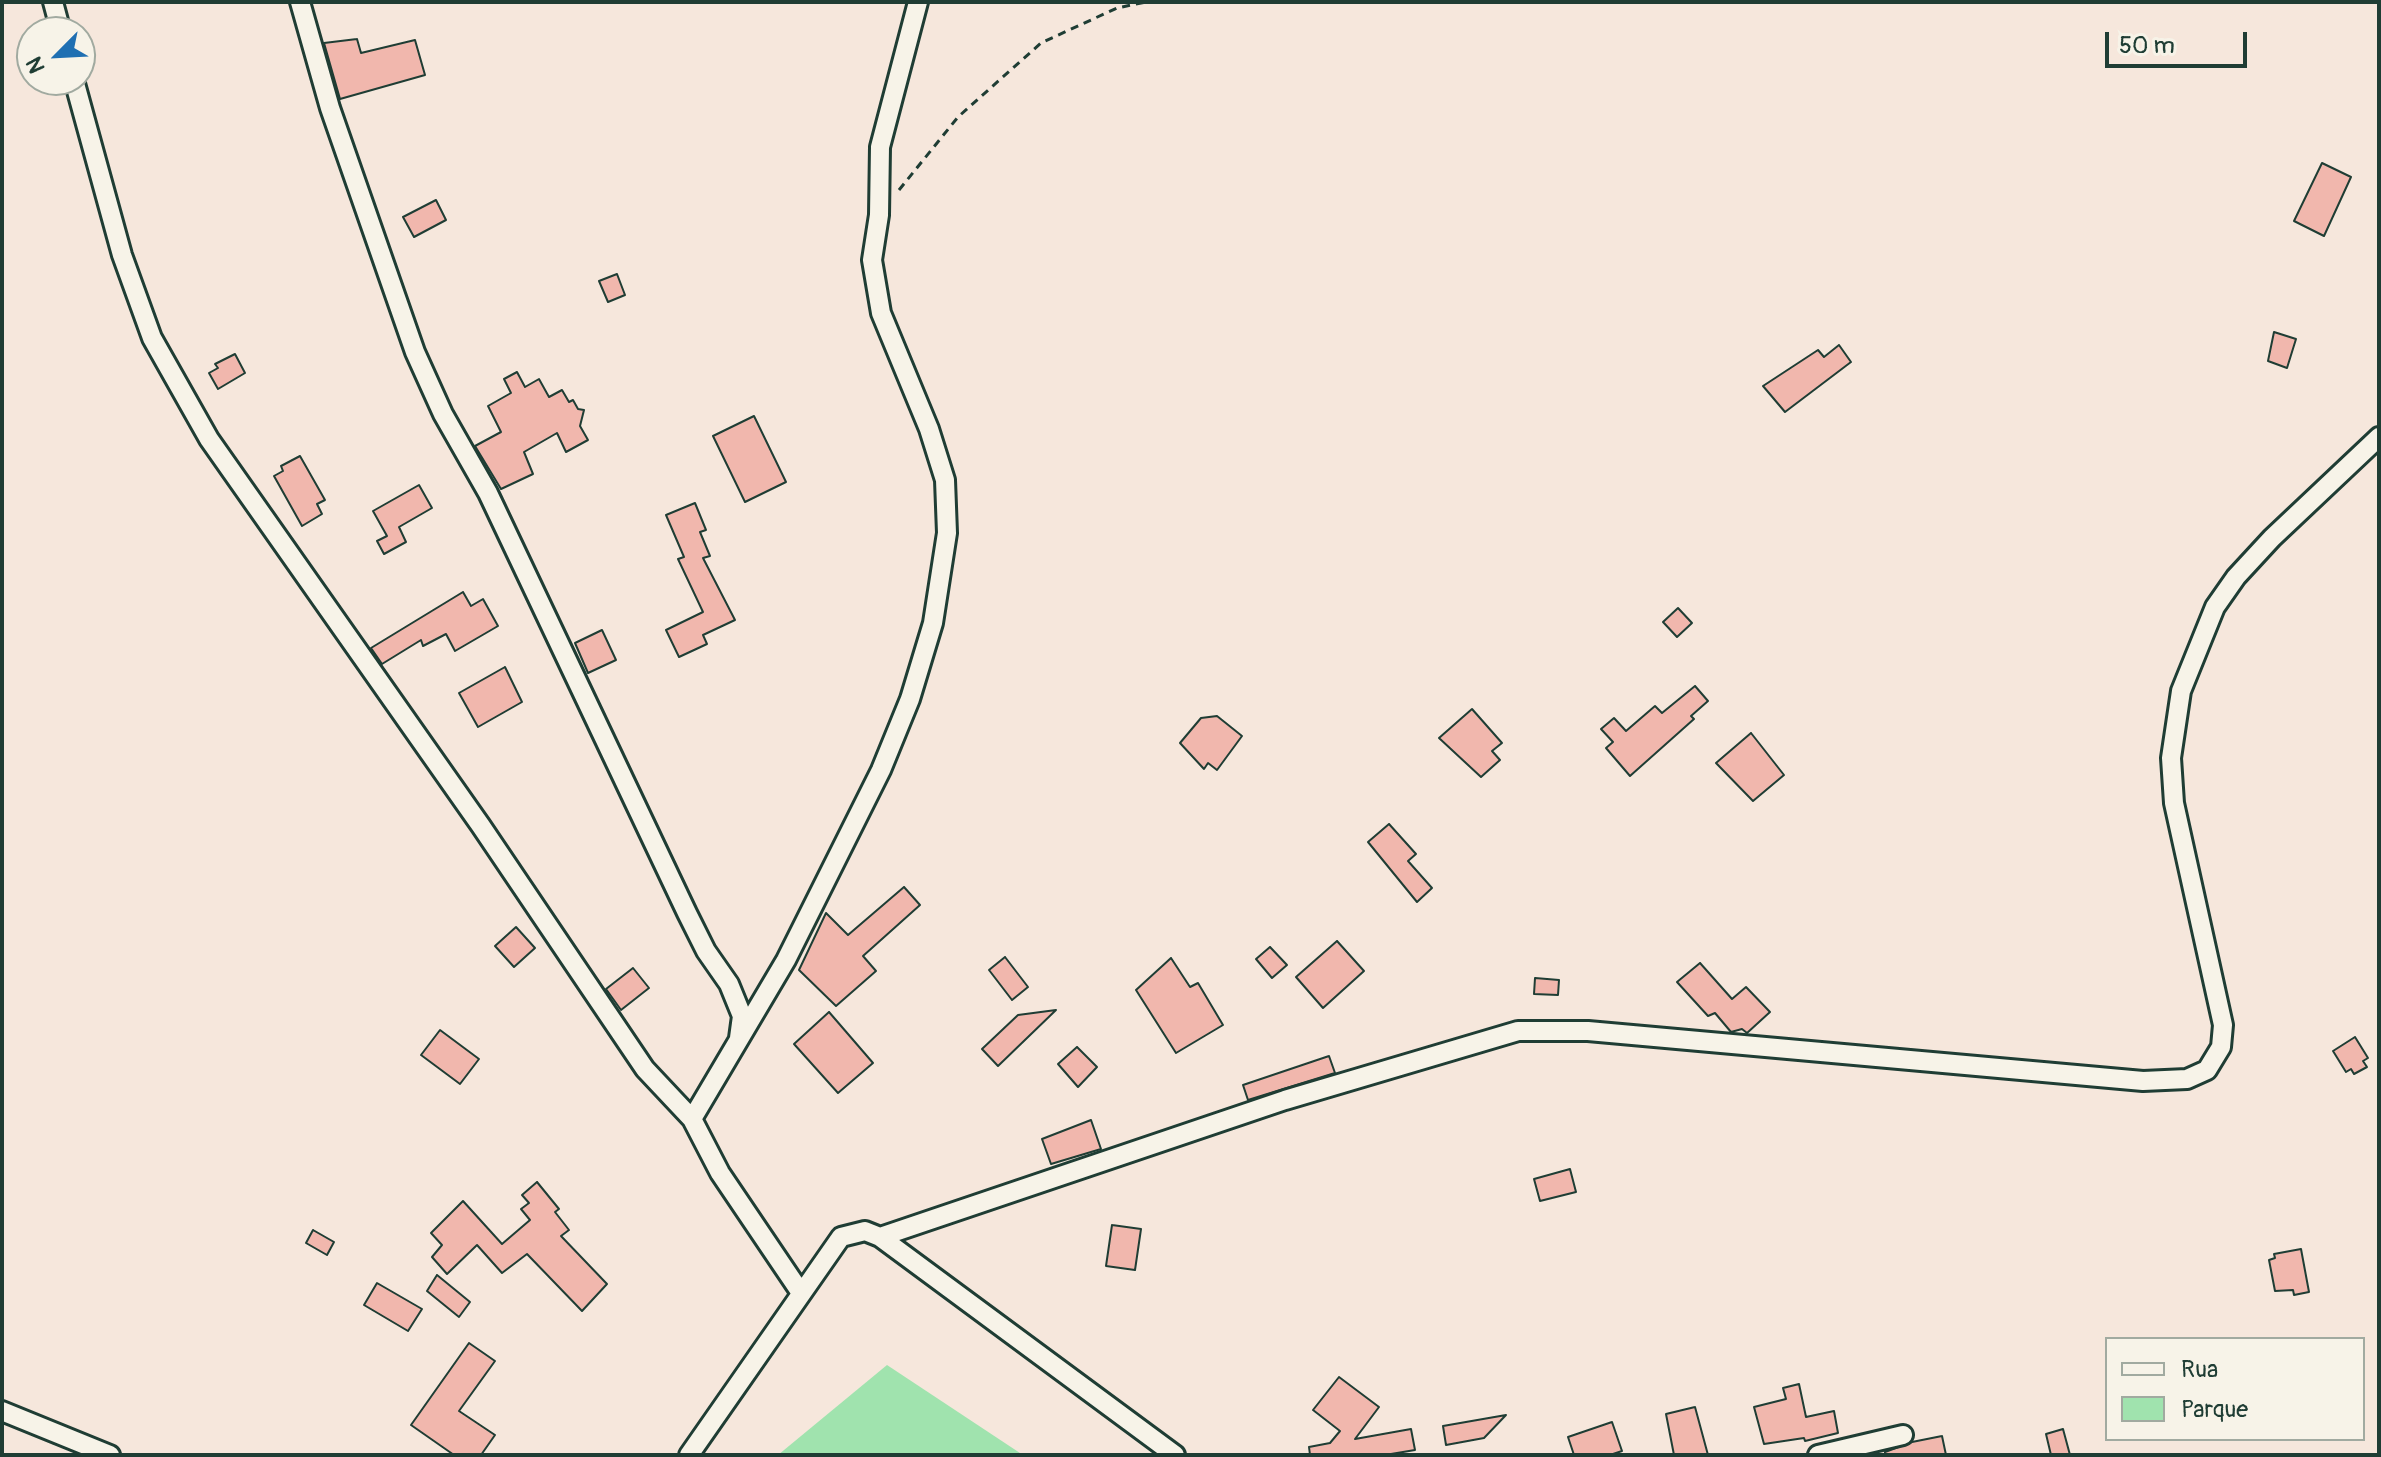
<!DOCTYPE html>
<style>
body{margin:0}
#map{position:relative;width:2381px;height:1457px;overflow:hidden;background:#f6e7dc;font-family:Pangolin,sans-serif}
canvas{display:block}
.frame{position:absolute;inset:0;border:4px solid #1f3d34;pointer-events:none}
.legend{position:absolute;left:2105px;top:1337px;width:260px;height:104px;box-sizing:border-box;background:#f7f3e8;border:2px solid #a1aaa0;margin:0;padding:10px 14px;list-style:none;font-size:24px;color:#1f3d34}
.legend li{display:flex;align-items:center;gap:16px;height:40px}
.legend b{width:40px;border:2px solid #a1aaa0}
.north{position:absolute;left:16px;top:16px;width:80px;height:80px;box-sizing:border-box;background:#f7f3e8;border:2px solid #a1aaa0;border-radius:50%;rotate:246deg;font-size:22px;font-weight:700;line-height:32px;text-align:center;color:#1f3d34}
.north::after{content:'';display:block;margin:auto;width:28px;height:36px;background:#1f6fb2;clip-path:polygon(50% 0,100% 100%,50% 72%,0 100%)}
.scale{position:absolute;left:2105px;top:32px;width:142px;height:36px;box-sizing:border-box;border:4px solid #1f3d34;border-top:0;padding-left:10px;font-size:24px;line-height:28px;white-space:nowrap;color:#1f3d34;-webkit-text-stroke:6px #f7f3e8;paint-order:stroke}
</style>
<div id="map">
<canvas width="2381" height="1457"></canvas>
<div class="frame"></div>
<ul class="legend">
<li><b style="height:10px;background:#f7f3e8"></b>Rua</li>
<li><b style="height:22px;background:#a0e3ae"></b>Parque</li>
</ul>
<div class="north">N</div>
<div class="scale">50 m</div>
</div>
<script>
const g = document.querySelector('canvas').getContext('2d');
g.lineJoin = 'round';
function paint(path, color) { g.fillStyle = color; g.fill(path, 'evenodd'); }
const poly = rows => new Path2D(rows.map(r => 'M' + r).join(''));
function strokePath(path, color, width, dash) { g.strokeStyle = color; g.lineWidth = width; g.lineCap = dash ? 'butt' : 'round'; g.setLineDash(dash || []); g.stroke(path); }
const green = poly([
 [887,1365,1023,1455,778,1455]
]);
const building = poly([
 [357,39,361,53,415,40,425,75,340,99,324,43,357,39],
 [2322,163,2351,177,2324,236,2294,221,2322,163],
 [436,200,446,220,414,237,403,217,436,200],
 [617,274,625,295,608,302,599,281,617,274],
 [2274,332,2296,339,2287,368,2268,361,2274,332],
 [1839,345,1851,362,1785,412,1763,386,1818,350,1824,357,1839,345],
 [235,354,245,373,218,389,209,373,218,368,215,364,235,354],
 [517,372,525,387,539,379,549,397,562,390,569,402,573,400,578,409,584,410,580,426,588,440,566,452,557,433,524,452,533,474,501,489,475,446,501,432,488,406,511,393,504,379,517,372],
 [754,416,786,482,745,502,713,436,754,416],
 [300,456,325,500,317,504,322,514,302,526,274,476,283,471,281,466,300,456],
 [419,485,432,508,399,527,406,542,384,554,377,541,387,536,373,511,419,485],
 [695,503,706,530,700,532,710,556,703,558,735,620,703,635,707,644,679,657,666,630,703,612,678,559,684,557,666,515,695,503],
 [463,592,471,606,483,599,498,626,455,651,446,634,423,646,421,640,382,664,371,648,463,592],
 [1678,608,1692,623,1677,637,1663,622,1678,608],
 [602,630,616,660,588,673,575,643,602,630],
 [505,667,522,702,478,727,459,693,505,667],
 [1695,686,1708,701,1691,716,1694,719,1630,776,1606,748,1613,742,1601,729,1614,718,1626,731,1655,706,1662,713,1695,686],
 [1472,709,1502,743,1492,751,1500,760,1481,777,1439,738,1472,709],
 [1217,716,1242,736,1217,770,1208,763,1204,769,1180,743,1201,718,1217,716],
 [1751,733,1784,775,1753,801,1716,763,1751,733],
 [1389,824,1416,854,1408,861,1432,888,1417,902,1368,842,1389,824],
 [904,887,920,905,863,956,876,971,836,1006,799,970,826,913,848,935,904,887],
 [516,927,535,948,514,967,495,946,516,927],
 [1337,941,1364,971,1323,1008,1296,977,1337,941],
 [1270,947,1287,965,1272,978,1256,959,1270,947],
 [1005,957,1028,987,1012,1000,989,970,1005,957],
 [1171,958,1190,987,1198,983,1223,1025,1176,1053,1136,990,1171,958],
 [1700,963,1732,999,1746,987,1770,1012,1747,1033,1742,1029,1731,1032,1715,1013,1708,1016,1677,982,1700,963],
 [633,968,649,988,621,1010,606,989,633,968],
 [1535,978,1559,980,1558,995,1534,994,1535,978],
 [1056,1010,998,1066,982,1049,1018,1015,1056,1010],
 [829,1012,873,1063,838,1093,794,1044,829,1012],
 [440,1030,479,1059,460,1084,421,1055,440,1030],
 [2355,1037,2368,1058,2363,1061,2367,1067,2354,1074,2351,1069,2346,1072,2333,1051,2355,1037],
 [1077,1047,1097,1067,1078,1087,1058,1064,1077,1047],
 [1329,1056,1335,1073,1248,1100,1243,1085,1329,1056],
 [1091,1120,1101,1149,1051,1164,1042,1139,1091,1120],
 [1570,1169,1576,1192,1540,1201,1534,1179,1570,1169],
 [537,1182,559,1209,555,1212,569,1230,561,1236,607,1284,582,1311,527,1254,502,1273,477,1245,447,1274,432,1257,442,1245,431,1233,463,1201,502,1244,530,1220,521,1209,529,1203,522,1195,537,1182],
 [1112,1225,1141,1229,1135,1270,1106,1266,1112,1225],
 [313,1230,334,1242,327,1255,306,1243,313,1230],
 [2301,1249,2309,1292,2294,1295,2293,1290,2275,1291,2269,1260,2275,1258,2274,1254,2301,1249],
 [437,1275,470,1302,459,1317,427,1291,437,1275],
 [377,1283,422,1309,408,1331,364,1305,377,1283],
 [469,1343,495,1361,459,1411,495,1435,481,1455,454,1455,411,1425,469,1343],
 [1339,1377,1379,1407,1355,1439,1411,1429,1415,1450,1385,1455,1310,1455,1309,1447,1330,1443,1340,1431,1313,1410,1339,1377],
 [1799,1384,1806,1417,1834,1411,1838,1433,1805,1441,1804,1438,1764,1444,1754,1407,1786,1399,1783,1388,1799,1384],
 [1695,1407,1708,1455,1674,1455,1666,1414,1695,1407],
 [1506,1415,1484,1438,1446,1445,1443,1426,1506,1415],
 [1612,1422,1622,1451,1610,1455,1574,1455,1568,1437,1612,1422],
 [2063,1429,2070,1455,2051,1455,2046,1434,2063,1429],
 [1942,1436,1946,1455,1885,1455,1885,1452,1912,1442,1942,1436]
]);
const path = poly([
 [899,190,958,117,1041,43,1117,8,1146,2]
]);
const street = poly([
 [53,2,61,32],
 [300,2,330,108,415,352,443,414,488,493,687,913,706,951,729,984,742,1016,739,1038],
 [74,80,122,255,152,338,209,439,481,826,645,1069,692,1119,720,1173,801,1293],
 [692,1119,786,960,881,770,910,699,933,623,947,533,945,480,929,429,881,313,872,260,879,215,880,147,918,2],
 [880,1237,1285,1100,1518,1031,1588,1031,2143,1081,2187,1079,2207,1070,2221,1047,2223,1025,2174,803,2171,758,2181,691,2215,607,2236,577,2272,538,2379,437],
 [2,1411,110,1455],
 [689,1455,841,1237,865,1231,880,1237,1175,1455],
 [1818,1455,1903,1435]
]);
paint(green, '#a0e3ae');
paint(building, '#f1b7ad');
strokePath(building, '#1f3d34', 2);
strokePath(street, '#1f3d34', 24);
strokePath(path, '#1f3d34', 3, [8, 6]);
strokePath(street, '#f7f3e8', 18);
</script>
